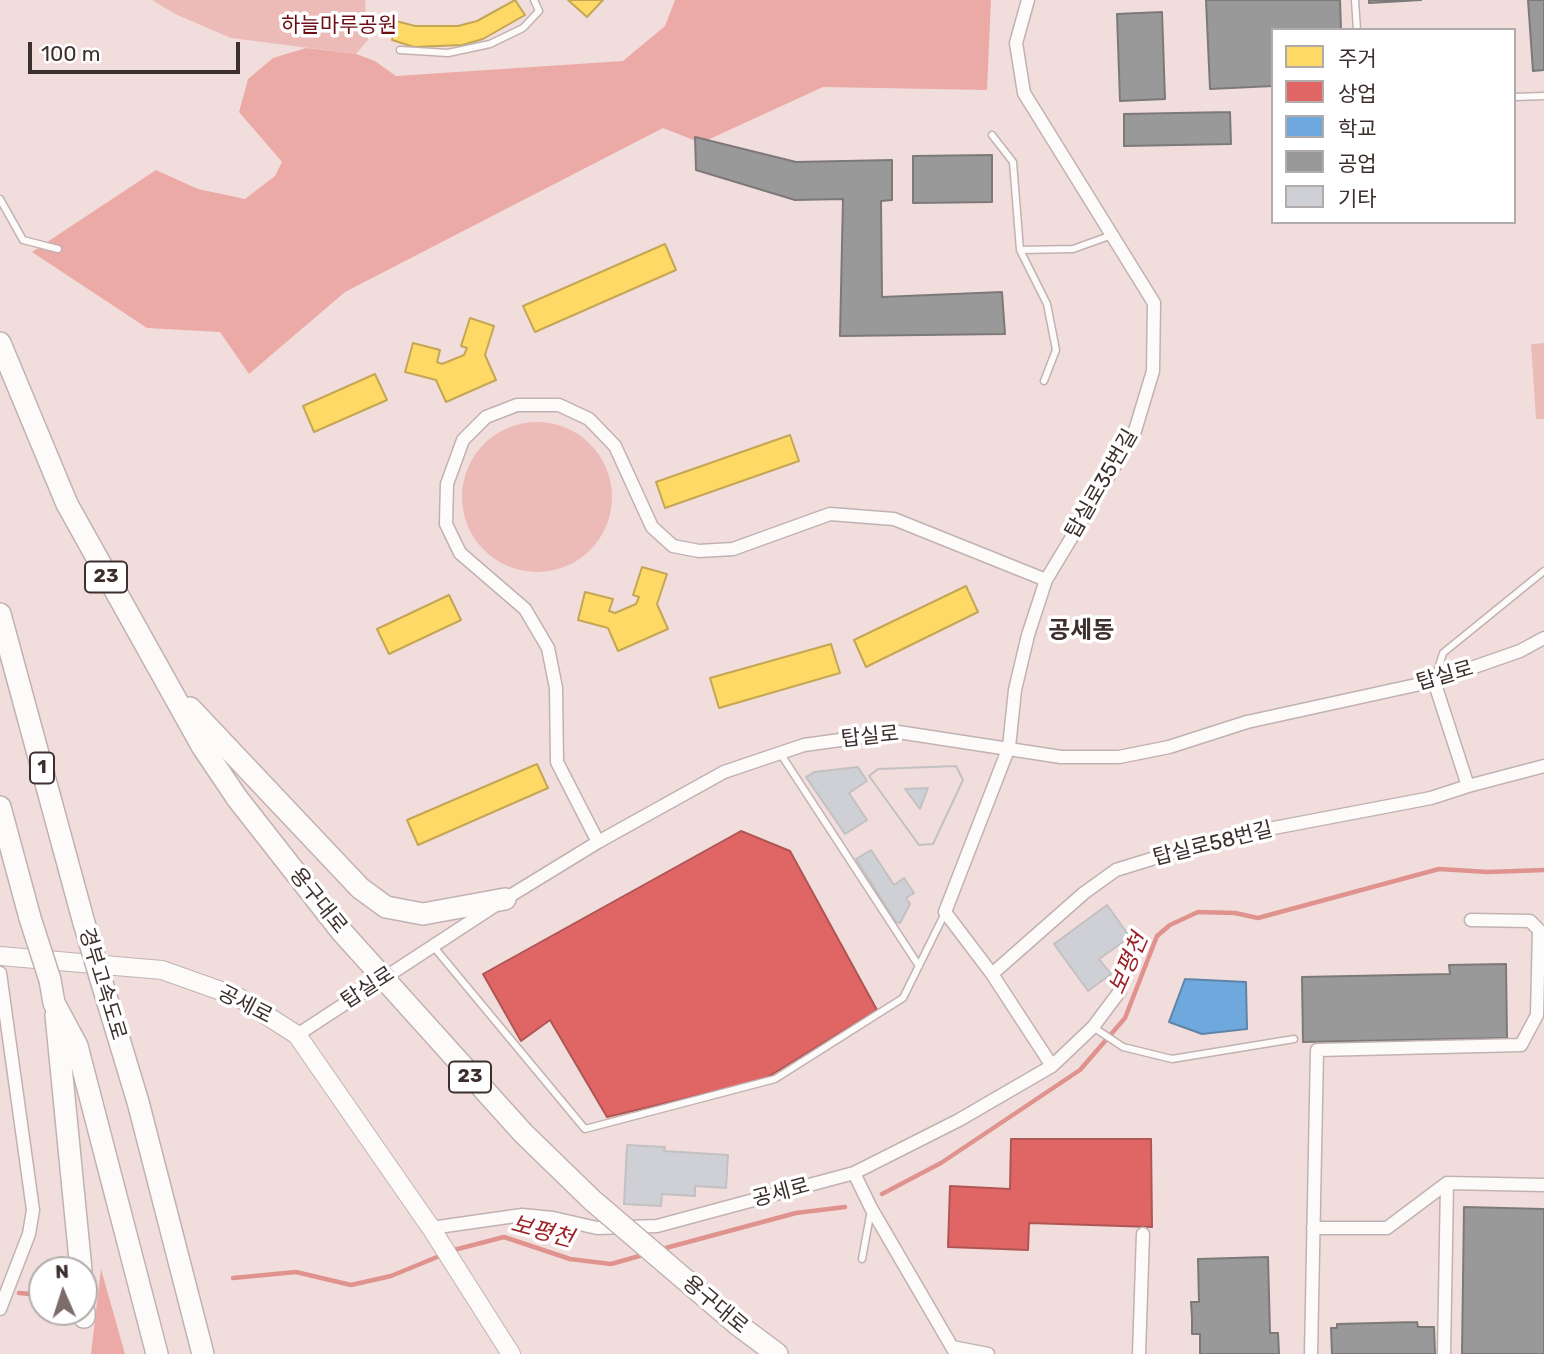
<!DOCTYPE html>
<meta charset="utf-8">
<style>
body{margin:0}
#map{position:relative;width:1544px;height:1354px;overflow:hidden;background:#f1dedc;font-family:Rubik,"Noto Sans KR",sans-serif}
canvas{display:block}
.legend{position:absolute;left:1271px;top:28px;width:245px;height:196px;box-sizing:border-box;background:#fff;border:2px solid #b1acab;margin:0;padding:9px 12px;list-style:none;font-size:21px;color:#3d2f2e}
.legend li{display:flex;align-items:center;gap:14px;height:35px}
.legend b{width:35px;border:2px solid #b1acab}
.north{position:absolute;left:28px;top:1256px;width:70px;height:70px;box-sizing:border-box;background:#fff;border:2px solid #b1acab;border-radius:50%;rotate:357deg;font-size:19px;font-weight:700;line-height:28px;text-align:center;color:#3d2f2e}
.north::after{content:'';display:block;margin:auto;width:24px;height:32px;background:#7c6c6b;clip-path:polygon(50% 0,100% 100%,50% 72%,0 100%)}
.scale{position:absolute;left:28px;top:42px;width:212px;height:32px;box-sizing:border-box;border:4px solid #3d2f2e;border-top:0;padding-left:9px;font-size:21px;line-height:24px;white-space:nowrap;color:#3d2f2e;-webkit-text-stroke:5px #fff;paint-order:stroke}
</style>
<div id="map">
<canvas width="1544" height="1354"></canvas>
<ul class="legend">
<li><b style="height:19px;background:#ffd966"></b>주거</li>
<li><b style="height:19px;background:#e06666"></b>상업</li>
<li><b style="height:19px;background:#6fa8dc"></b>학교</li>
<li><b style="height:19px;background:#999"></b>공업</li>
<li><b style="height:19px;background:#cfd0d6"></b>기타</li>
</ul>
<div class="north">N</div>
<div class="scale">100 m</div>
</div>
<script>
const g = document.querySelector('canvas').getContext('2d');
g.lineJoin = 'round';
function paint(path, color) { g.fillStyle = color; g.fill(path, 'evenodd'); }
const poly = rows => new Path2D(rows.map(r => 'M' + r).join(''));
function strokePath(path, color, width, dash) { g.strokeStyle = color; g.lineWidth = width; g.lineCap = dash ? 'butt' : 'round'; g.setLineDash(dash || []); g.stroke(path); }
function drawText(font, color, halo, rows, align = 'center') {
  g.font = font + ' Rubik,"Noto Sans KR",sans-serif'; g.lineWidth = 7; g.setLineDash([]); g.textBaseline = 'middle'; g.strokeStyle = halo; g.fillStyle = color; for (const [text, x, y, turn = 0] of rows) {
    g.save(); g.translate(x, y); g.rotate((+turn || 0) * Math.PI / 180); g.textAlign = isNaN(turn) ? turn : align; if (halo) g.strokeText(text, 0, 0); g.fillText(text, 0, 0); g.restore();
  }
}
const green = poly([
 [152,0,365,0,368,40,356,54,231,38,175,14],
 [1544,343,1544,419,1536,419,1531,344],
 '462 497a75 75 0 1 1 150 0a75 75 0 1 1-150 0Z'
]);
const forest = poly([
 [675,0,991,0,987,90,823,87,701,143,663,128,345,292,249,374,220,332,147,328,32,252,156,170,198,189,245,199,275,176,282,162,239,112,248,79,273,58,306,48,356,54,375,61,396,76,623,61,665,26],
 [101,1269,125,1354,91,1354]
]);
const homes = poly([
 [515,0,525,15,483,39,462,45,414,47,392,40,396,21,415,26,458,26,477,21,515,0],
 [568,0,603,0,587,17,568,0],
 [665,244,676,270,535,332,523,306,665,244],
 [470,318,494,326,485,355,496,380,446,402,436,380,405,372,413,343,440,350,437,362,442,364,464,355,467,348,461,346,470,318],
 [375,374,387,400,314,432,303,406,375,374],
 [790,435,799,461,665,508,656,482,790,435],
 [642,567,667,574,657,604,668,629,618,651,608,628,578,620,585,592,613,599,609,611,615,613,636,604,639,597,633,595,642,567],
 [966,586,978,612,866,667,854,640,966,586],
 [449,595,461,620,389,654,377,629,449,595],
 [831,644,840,673,719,708,710,678,831,644],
 [537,764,548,788,418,845,407,820,537,764]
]);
const shops = poly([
 [741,831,790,851,877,1010,763,1080,607,1117,550,1020,521,1041,483,974,741,831],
 [1011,1139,1151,1139,1152,1227,1029,1223,1028,1250,948,1247,950,1186,1010,1189,1011,1139]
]);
const schools = poly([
 [1185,979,1246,982,1247,1029,1202,1034,1169,1022,1185,979]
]);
const industry = poly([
 [1206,0,1340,0,1341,30,1273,30,1273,86,1210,89,1206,0],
 [1369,0,1421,0,1369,3,1369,0],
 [1528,0,1544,0,1544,70,1533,71,1528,0],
 [1162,12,1165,99,1120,101,1117,14,1162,12],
 [1230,112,1231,144,1124,146,1124,114,1230,112],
 [695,137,796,162,892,160,892,200,881,201,882,297,1002,292,1005,334,840,336,843,199,795,200,696,170,695,137],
 [992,155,992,202,913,203,913,156,992,155],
 [1506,964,1507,1038,1303,1042,1302,977,1450,974,1449,965,1506,964],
 [1464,1207,1544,1209,1544,1354,1462,1354,1464,1207],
 [1268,1257,1270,1333,1278,1333,1279,1354,1200,1354,1200,1334,1192,1334,1192,1318,1191,1302,1199,1302,1198,1259,1268,1257],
 [1417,1322,1418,1327,1434,1327,1435,1354,1332,1354,1331,1328,1337,1328,1337,1324,1417,1322]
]);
const stream = poly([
 [882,1194,941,1163,1080,1070,1125,1018,1157,936,1170,925,1198,912,1235,913,1258,918,1439,869,1488,872,1544,870],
 [662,1249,796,1213,845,1207],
 [450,1251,504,1237,570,1259,611,1264,643,1255],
 [233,1278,296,1272,351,1285,391,1276,442,1255],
 [19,1293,42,1295]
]);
const building = poly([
 [956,766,963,780,933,844,919,845,869,776,878,769,956,766],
 [928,788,920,809,905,789,928,788],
 [956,766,963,780,933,844,919,845,869,776,878,769,956,766],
 [858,767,867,781,849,793,867,820,845,834,806,777,814,772,858,767],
 [871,850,894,885,904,878,914,893,906,898,910,904,900,923,896,922,856,859,871,850],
 [1107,905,1130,937,1099,959,1111,974,1088,991,1054,944,1107,905],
 [627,1145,665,1147,664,1151,728,1155,726,1188,695,1186,695,1196,662,1194,661,1206,624,1204,627,1145]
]);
const lane = poly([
 [1355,0,1357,30],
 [400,50,448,53,490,44,523,28,539,11,534,0],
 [1514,97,1544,96],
 [992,135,1013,162,1020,250,1047,304,1056,350,1044,381],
 [0,199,23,240,58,249],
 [1020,250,1073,249,1112,235],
 [1435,679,1443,653,1544,571],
 [780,753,919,966],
 [433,946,585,1129,775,1079,903,998,945,913],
 [1093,1027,1123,1047,1172,1059,1294,1039],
 [862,1259,871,1210]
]);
const street = poly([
 [1028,0,1016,43,1024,93,1154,303,1153,371,1134,434,1046,580,1028,635,1015,690,1009,747,945,912,992,974,1052,1066],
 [1434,681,1468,786,1544,766],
 [598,842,557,762,556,688,548,648,525,609,460,553,446,524,447,484,463,440,486,417,517,405,559,405,589,419,615,446,652,527,673,546,699,551,733,549,830,514,894,519,1046,580],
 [0,973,33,1210,29,1234,0,1309],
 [992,974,1084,893,1116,870,1216,839,1431,798,1468,786],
 [297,1035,505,899,598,842,724,772,804,745,898,732,1061,757,1119,757,1169,747,1247,722,1434,681,1520,651,1544,638],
 [854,1173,871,1208,956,1354],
 [431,1228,522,1215,553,1218,597,1228,657,1226,854,1173,959,1120,1052,1066,1093,1027,1120,991],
 [1313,1228,1387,1228,1447,1183,1544,1185],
 [952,1347,988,1354],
 [1139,1354,1143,1234],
 [1311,1354,1317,1050,1521,1045,1537,1015,1539,930,1530,921,1471,920],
 [1444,1354,1447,1183]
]);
const secondary = poly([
 [0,956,162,970,238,997,297,1035,431,1228,511,1354]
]);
const highway = poly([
 [0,343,67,504,202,746,237,798],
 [0,614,84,923],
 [190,708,360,888,386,907,423,914,505,899],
 [0,807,30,918],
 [50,980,54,1003,77,1046,157,1354],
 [102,983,138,1102,203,1354],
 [56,1015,81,1270],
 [84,1312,84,1317],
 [737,1324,777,1354]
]);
const highwayBridge = poly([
 [237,798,342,932,523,1133,592,1200,737,1324],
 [30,918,50,980],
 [84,923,102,983]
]);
const shields = [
 [106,577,42],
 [42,768,24],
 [470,1077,42]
];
const shieldNames = [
 ["23",106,577],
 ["1",42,768],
 ["23",470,1077]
];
const parkNames = [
 ["하늘마루공원",339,26]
];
const streetNames = [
 ["탑실로35번길",1102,484,-60],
 ["탑실로",1445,676,-16],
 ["탑실로",870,737,-6],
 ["탑실로58번길",1213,844,-14],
 ["용구대로",318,901,51],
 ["경부고속도로",102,984,73],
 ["탑실로",368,988,-33],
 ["공세로",245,1005,27],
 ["공세로",781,1193,-15],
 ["용구대로",715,1305,40]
];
const waterNames = [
 ["보평천",1129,964,-66],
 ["보평천",542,1232,15]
];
const quarterNames = [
 ["공세동",1081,631]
];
paint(green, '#ecbbb7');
paint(forest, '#ecaaa6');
paint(homes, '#ffd966');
strokePath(homes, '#c5a655', 2);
paint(shops, '#e06666');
strokePath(shops, '#af5655', 2);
paint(schools, '#6fa8dc');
strokePath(schools, '#6084a8', 2);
paint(industry, '#999');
strokePath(industry, '#7d7979', 2);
strokePath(stream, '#e0928e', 4.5);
paint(building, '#cfd0d6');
strokePath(building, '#c3c0c2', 2);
strokePath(lane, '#c1b2b1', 9);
strokePath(street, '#c1b2b1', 15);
strokePath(secondary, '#c1b2b1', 20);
strokePath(highway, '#c1b2b1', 24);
strokePath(lane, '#fdfafa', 6);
strokePath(street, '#fdfafa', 12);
strokePath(secondary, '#fdfafa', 18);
strokePath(highway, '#fdfafa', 21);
strokePath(highwayBridge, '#c1b2b1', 24, []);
strokePath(highwayBridge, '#fdfafa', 21);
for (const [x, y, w] of shields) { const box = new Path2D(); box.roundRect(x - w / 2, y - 15.5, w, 31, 5); g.fillStyle = '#fff'; g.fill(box); strokePath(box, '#3d2f2e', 2); }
drawText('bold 19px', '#3d2f2e', null, shieldNames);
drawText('21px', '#6d0d14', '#fff', parkNames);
drawText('21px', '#3d2f2e', '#fff', streetNames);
drawText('italic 23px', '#9d2126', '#fff', waterNames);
drawText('bold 24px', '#3d2f2e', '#fff', quarterNames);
</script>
